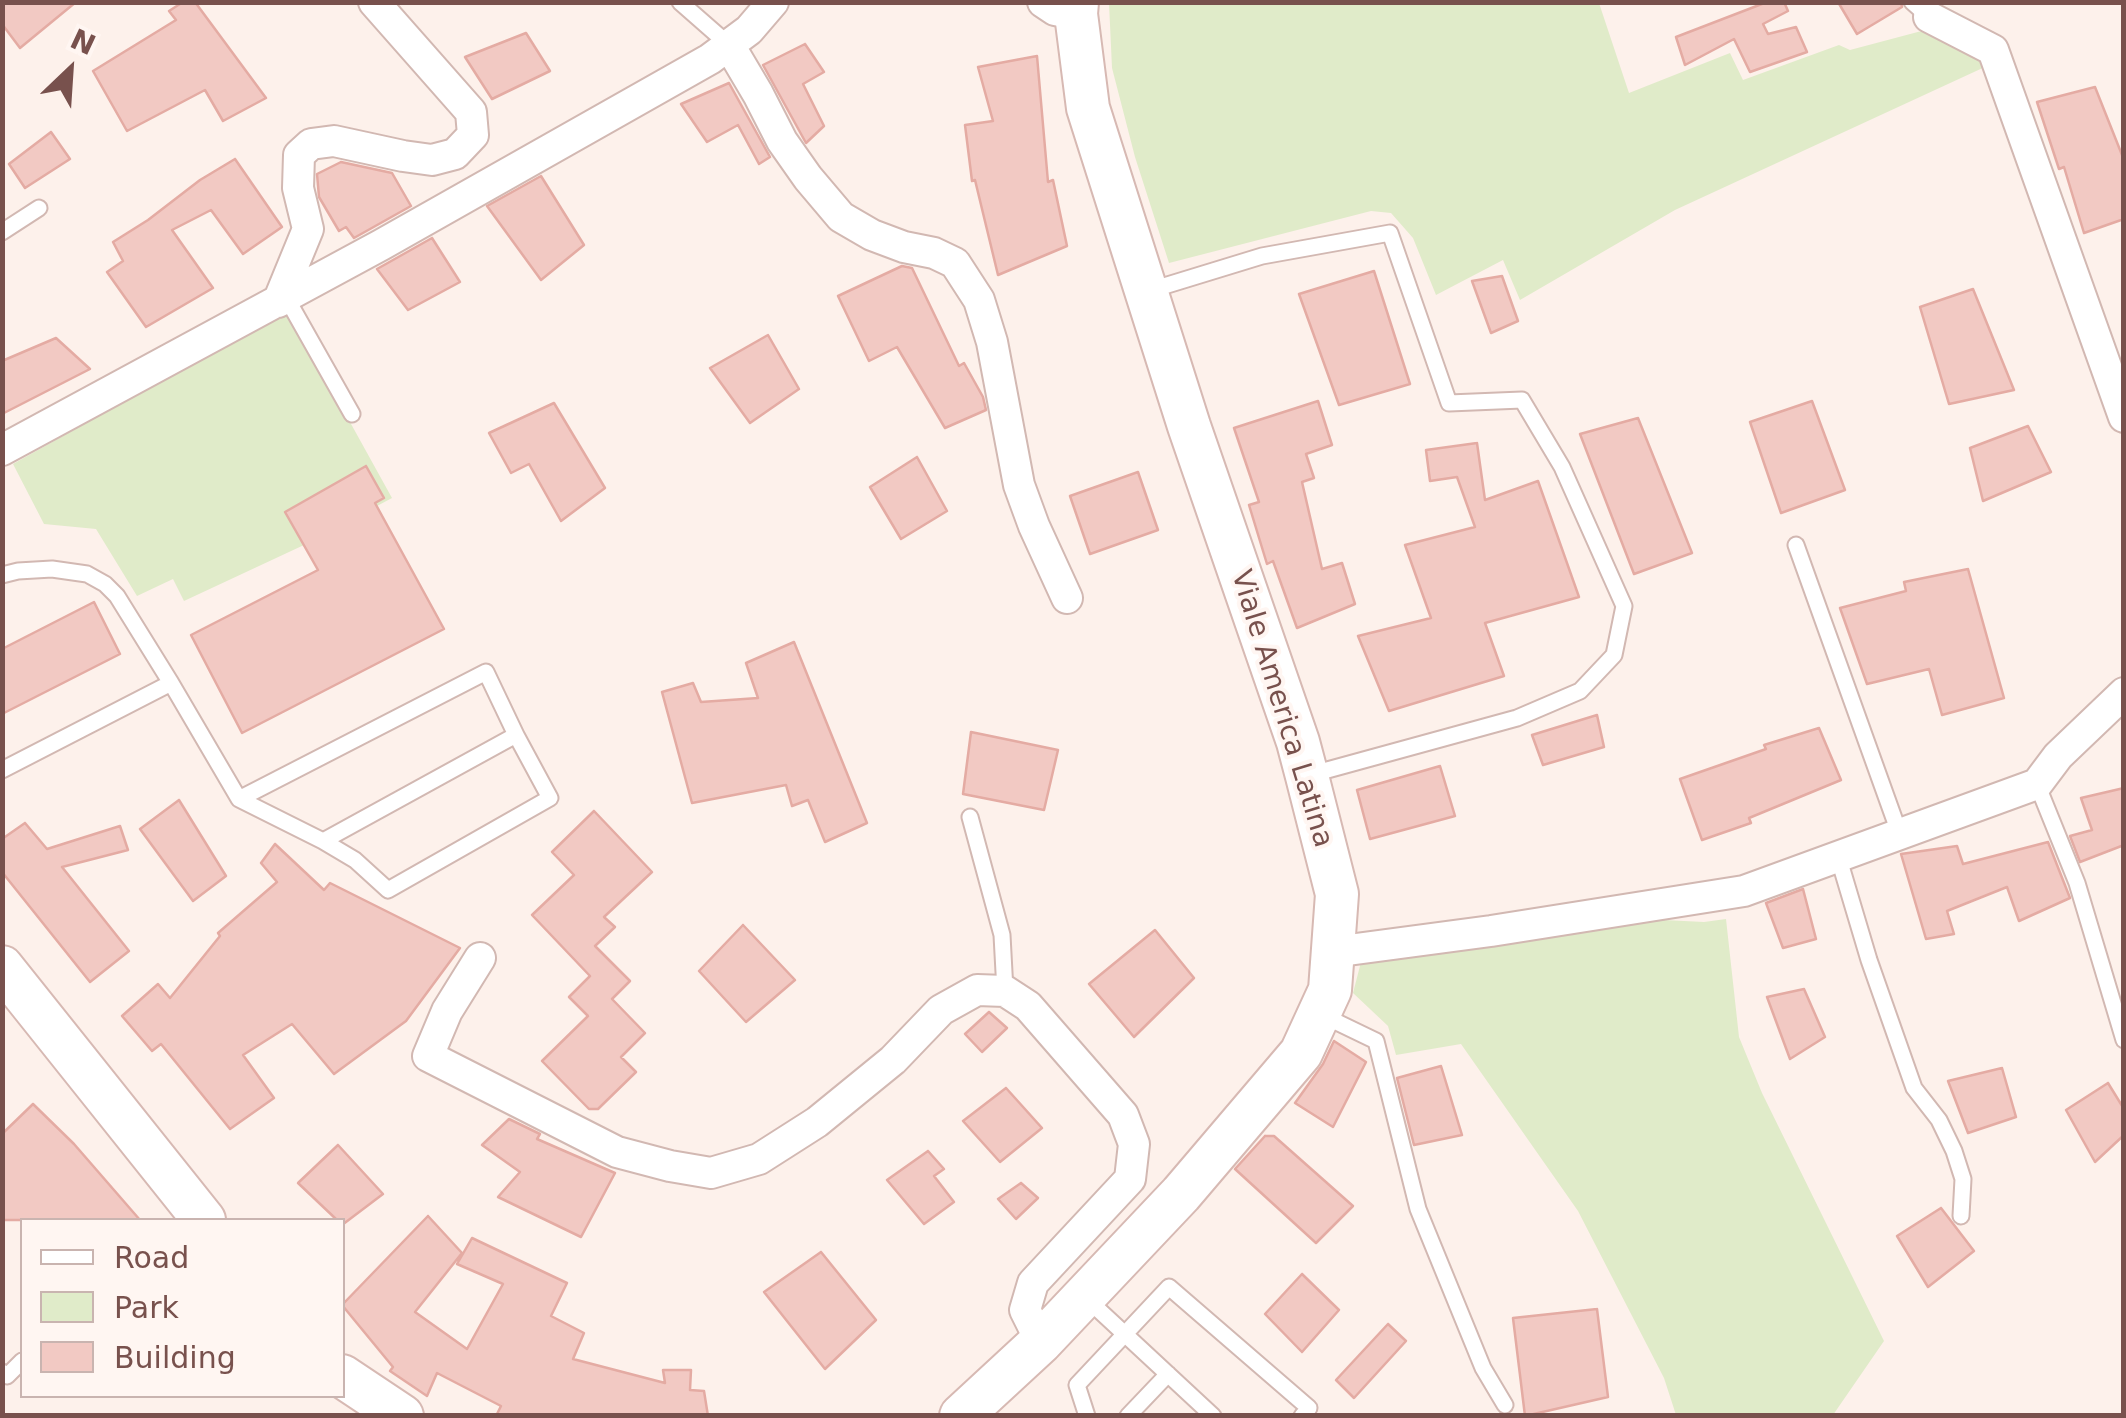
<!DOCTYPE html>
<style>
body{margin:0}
#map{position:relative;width:2126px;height:1418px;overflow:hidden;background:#fdf1eb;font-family:"DejaVu Sans",sans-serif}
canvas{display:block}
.frame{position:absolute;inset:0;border:5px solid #78514d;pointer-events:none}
.legend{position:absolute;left:20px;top:1218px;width:325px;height:180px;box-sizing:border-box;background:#fff6f2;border:2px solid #c9b4b0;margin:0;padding:12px 18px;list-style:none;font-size:30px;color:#78514d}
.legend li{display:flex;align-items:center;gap:20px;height:50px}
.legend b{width:50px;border:2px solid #c9b4b0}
.north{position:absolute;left:20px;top:20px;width:100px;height:100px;-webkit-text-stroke:8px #fff6f2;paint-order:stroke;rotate:25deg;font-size:28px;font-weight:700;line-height:40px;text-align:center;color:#78514d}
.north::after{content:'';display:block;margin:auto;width:35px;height:45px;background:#78514d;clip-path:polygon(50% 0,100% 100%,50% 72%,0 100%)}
</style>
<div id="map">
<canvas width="2126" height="1418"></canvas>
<div class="frame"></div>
<ul class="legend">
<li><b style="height:12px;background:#fff"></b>Road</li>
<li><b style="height:28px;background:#e0ebc9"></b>Park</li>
<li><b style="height:28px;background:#f2c9c3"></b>Building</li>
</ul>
<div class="north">N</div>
</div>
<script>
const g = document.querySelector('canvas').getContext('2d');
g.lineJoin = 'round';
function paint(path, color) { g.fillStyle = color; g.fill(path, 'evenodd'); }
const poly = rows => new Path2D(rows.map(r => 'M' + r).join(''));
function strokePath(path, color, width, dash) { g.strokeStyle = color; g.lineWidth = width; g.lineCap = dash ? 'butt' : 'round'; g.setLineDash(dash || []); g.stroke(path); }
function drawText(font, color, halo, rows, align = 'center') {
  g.font = font + ' "DejaVu Sans",sans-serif'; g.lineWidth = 8; g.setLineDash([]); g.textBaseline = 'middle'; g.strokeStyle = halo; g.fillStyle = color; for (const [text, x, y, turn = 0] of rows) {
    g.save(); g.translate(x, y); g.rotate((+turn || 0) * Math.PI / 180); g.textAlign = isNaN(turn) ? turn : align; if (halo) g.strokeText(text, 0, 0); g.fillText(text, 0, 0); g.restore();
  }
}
const green = poly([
 [1586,2,1588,5,1599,3,1629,93,1730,53,1743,80,1839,45,1850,50,1929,29,1967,48,1987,66,1675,210,1520,300,1503,260,1436,295,1413,238,1391,213,1371,211,1169,263,1135,157,1112,68,1109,3],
 [288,310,392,498,304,545,184,601,173,579,137,596,96,529,44,524,13,464],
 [1726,919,1739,1037,1762,1093,1884,1341,1833,1415,1676,1415,1664,1378,1578,1211,1461,1044,1396,1055,1388,1026,1353,993,1361,962,1664,920,1704,922]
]);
const building = poly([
 [2,2,76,2,20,48,2,24,2,2],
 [183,2,195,2,266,98,223,121,205,90,127,131,93,71,176,20,169,11,183,2],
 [1767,2,1784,2,1788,11,1763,24,1768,34,1796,27,1807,52,1750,72,1734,39,1685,65,1676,37,1767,2],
 [1838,2,1901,2,1902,7,1857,34,1838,2],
 [526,33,550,71,492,99,465,57,526,33],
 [805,44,824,72,803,84,824,126,806,143,763,65,805,44],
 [1037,56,1048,182,1053,180,1067,246,998,275,975,180,972,181,965,125,993,121,978,67,1037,56],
 [729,83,770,157,759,164,738,125,707,142,681,104,729,83],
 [2095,87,2124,160,2124,219,2084,233,2064,167,2059,169,2037,102,2095,87],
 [51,132,70,159,25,188,9,164,51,132],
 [235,159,282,227,243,254,211,210,172,230,213,288,146,327,107,272,123,261,113,242,148,220,200,180,235,159],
 [341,162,392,173,411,206,354,238,346,227,339,231,319,197,317,174,341,162],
 [541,176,584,245,541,280,487,206,541,176],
 [432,238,460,282,408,310,377,269,432,238],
 [902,266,912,268,959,366,964,363,983,397,986,410,945,428,897,347,869,361,838,296,902,266],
 [1374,271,1410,384,1339,405,1299,294,1374,271],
 [1502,276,1518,321,1491,333,1472,281,1502,276],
 [1973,289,2014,390,1949,404,1920,307,1973,289],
 [768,335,799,389,750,423,710,368,768,335],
 [56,338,90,369,2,414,2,361,56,338],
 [1318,401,1332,445,1306,454,1314,478,1302,482,1322,569,1342,563,1355,604,1297,628,1273,561,1267,564,1249,505,1259,502,1234,428,1318,401],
 [1812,401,1845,490,1781,513,1750,422,1812,401],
 [554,403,605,488,561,521,529,464,511,473,489,433,554,403],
 [1638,418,1692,553,1634,574,1580,434,1638,418],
 [2028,426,2051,472,1983,501,1970,448,2028,426],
 [1477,443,1485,500,1538,481,1579,597,1485,623,1504,676,1389,711,1358,636,1431,618,1405,545,1475,527,1457,477,1430,481,1426,450,1477,443],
 [917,457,947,511,901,539,870,487,917,457],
 [366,466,384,498,375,503,444,629,242,733,191,635,318,570,285,512,366,466],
 [1138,472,1158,530,1090,554,1070,496,1138,472],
 [1968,569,2004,698,1942,715,1929,669,1867,684,1840,608,1906,591,1904,582,1968,569],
 [94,602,120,654,2,714,2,649,94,602],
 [794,642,867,823,825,842,808,800,792,806,786,785,692,803,662,692,693,683,701,702,758,698,746,663,794,642],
 [1597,715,1604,747,1543,765,1532,735,1597,715],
 [1819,728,1841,780,1749,818,1751,823,1702,840,1680,779,1766,749,1764,745,1819,728],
 [971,732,1058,750,1044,810,963,794,971,732],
 [1440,766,1455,816,1370,839,1357,790,1440,766],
 [2124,788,2124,845,2080,862,2070,836,2092,830,2081,798,2124,788],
 [179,800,226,876,193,901,140,829,179,800],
 [594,811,652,872,604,917,615,927,595,946,630,981,612,999,645,1033,621,1057,636,1072,598,1109,589,1109,542,1061,588,1016,569,997,590,976,532,915,574,875,552,852,594,811],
 [25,823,47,849,120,826,128,850,62,867,129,951,90,982,2,872,2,839,25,823],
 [2048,842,2070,898,2019,921,2007,887,1947,911,1954,934,1926,939,1901,854,1957,846,1963,864,2048,842],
 [275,844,324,890,330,883,460,948,406,1021,334,1074,292,1024,243,1055,274,1098,230,1129,161,1044,152,1051,122,1016,158,984,170,998,220,936,218,933,277,882,261,863,275,844],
 [1803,889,1816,939,1783,948,1766,903,1803,889],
 [743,925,795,980,746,1022,699,971,743,925],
 [1155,930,1194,978,1134,1037,1089,984,1155,930],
 [1804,989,1825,1037,1790,1059,1767,997,1804,989],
 [989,1012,1007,1028,982,1052,965,1034,989,1012],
 [1334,1041,1366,1062,1333,1127,1295,1103,1323,1064,1334,1041],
 [1441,1066,1462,1135,1414,1145,1397,1078,1441,1066],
 [2002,1068,2016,1117,1968,1133,1948,1081,2002,1068],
 [2108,1083,2124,1109,2124,1135,2095,1162,2066,1110,2108,1083],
 [1006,1088,1042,1128,1000,1162,963,1121,1006,1088],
 [33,1104,74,1144,140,1220,2,1220,2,1134,33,1104],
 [509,1119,540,1134,537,1139,615,1173,581,1237,498,1197,520,1172,482,1145,509,1119],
 [1265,1136,1274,1136,1353,1206,1316,1243,1235,1169,1265,1136],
 [338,1145,383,1194,342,1225,342,1220,337,1220,298,1183,338,1145],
 [928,1151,944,1169,934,1176,954,1202,924,1224,887,1180,928,1151],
 [1021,1183,1038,1198,1016,1219,998,1199,1021,1183],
 [1941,1208,1974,1251,1928,1287,1897,1236,1941,1208],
 [428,1216,462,1253,415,1312,467,1349,503,1284,457,1264,472,1238,567,1283,551,1316,584,1333,573,1359,665,1383,663,1370,691,1370,690,1390,704,1391,708,1416,496,1416,501,1406,437,1373,427,1396,390,1371,393,1367,342,1305,428,1216],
 [821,1252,876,1320,825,1369,764,1292,821,1252],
 [1302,1274,1339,1310,1302,1352,1265,1314,1302,1274],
 [1597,1309,1608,1397,1525,1416,1513,1318,1597,1309],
 [1388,1324,1406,1341,1354,1398,1336,1380,1388,1324]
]);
const lane = poly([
 [680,2,729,45],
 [1912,2,1929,17],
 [2,232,39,208],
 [1151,290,1262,256,1390,233,1449,403,1522,400,1562,467,1624,606,1614,655,1580,691,1517,718,1309,775],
 [286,297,352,414],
 [1796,545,1900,835],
 [2,575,18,571,52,569,87,574,105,584,117,596,171,683],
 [2,770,171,683,239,799,323,841,516,735,486,672,239,799],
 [2037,784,2077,883,2124,1040],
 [970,817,1002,935,1005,991],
 [323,841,355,860,388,890,550,798,516,735],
 [1838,856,1869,960,1914,1088,1939,1120,1954,1151,1963,1179,1961,1216],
 [1320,1014,1376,1041,1418,1209,1483,1368,1505,1405],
 [1087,1299,1213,1416],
 [2,1372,7,1376,22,1361],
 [1087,1416,1077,1385,1169,1287,1309,1408,1302,1416],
 [1128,1416,1168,1374]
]);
const street = poly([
 [1043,2,1055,10,1076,14],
 [1929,17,1993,50,2124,417],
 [729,45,758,94,782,141,808,178,841,217,872,235,904,247,934,253,955,263,979,300,992,342,1019,485,1034,526,1067,598],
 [278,302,308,229,298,188,299,155,311,144,334,141,403,156,432,160,455,154,473,135,471,112,374,2],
 [2,450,381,245,710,59,749,30,773,2],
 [1333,952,1491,931,1744,891,2037,784,2058,756,2124,693],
 [480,958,447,1011,428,1056,617,1152,670,1166,711,1173,759,1159,817,1122,893,1060,941,1010,977,990,1005,991,1028,1006,1123,1115,1134,1144,1130,1179,1033,1283,1025,1310,1041,1342]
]);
const secondary = poly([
 [2,967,204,1220],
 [342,1376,402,1416],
 [961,1416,1041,1342,1181,1194,1301,1053,1330,990,1337,894,1307,776,1298,742,1189,426,1088,108,1076,14,1077,2]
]);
const streetNames = [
 ["Viale America Latina",1281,709,73]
];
paint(green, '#e0ebc9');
paint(building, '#f2c9c3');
strokePath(building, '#e4aba3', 2.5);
strokePath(lane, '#d2b8b2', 19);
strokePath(street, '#d2b8b2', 34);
strokePath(secondary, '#d7b9b3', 46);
strokePath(lane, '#fff', 15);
strokePath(street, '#fff', 30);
strokePath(secondary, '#fff', 42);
drawText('28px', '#78514d', '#fff6f2', streetNames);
</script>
